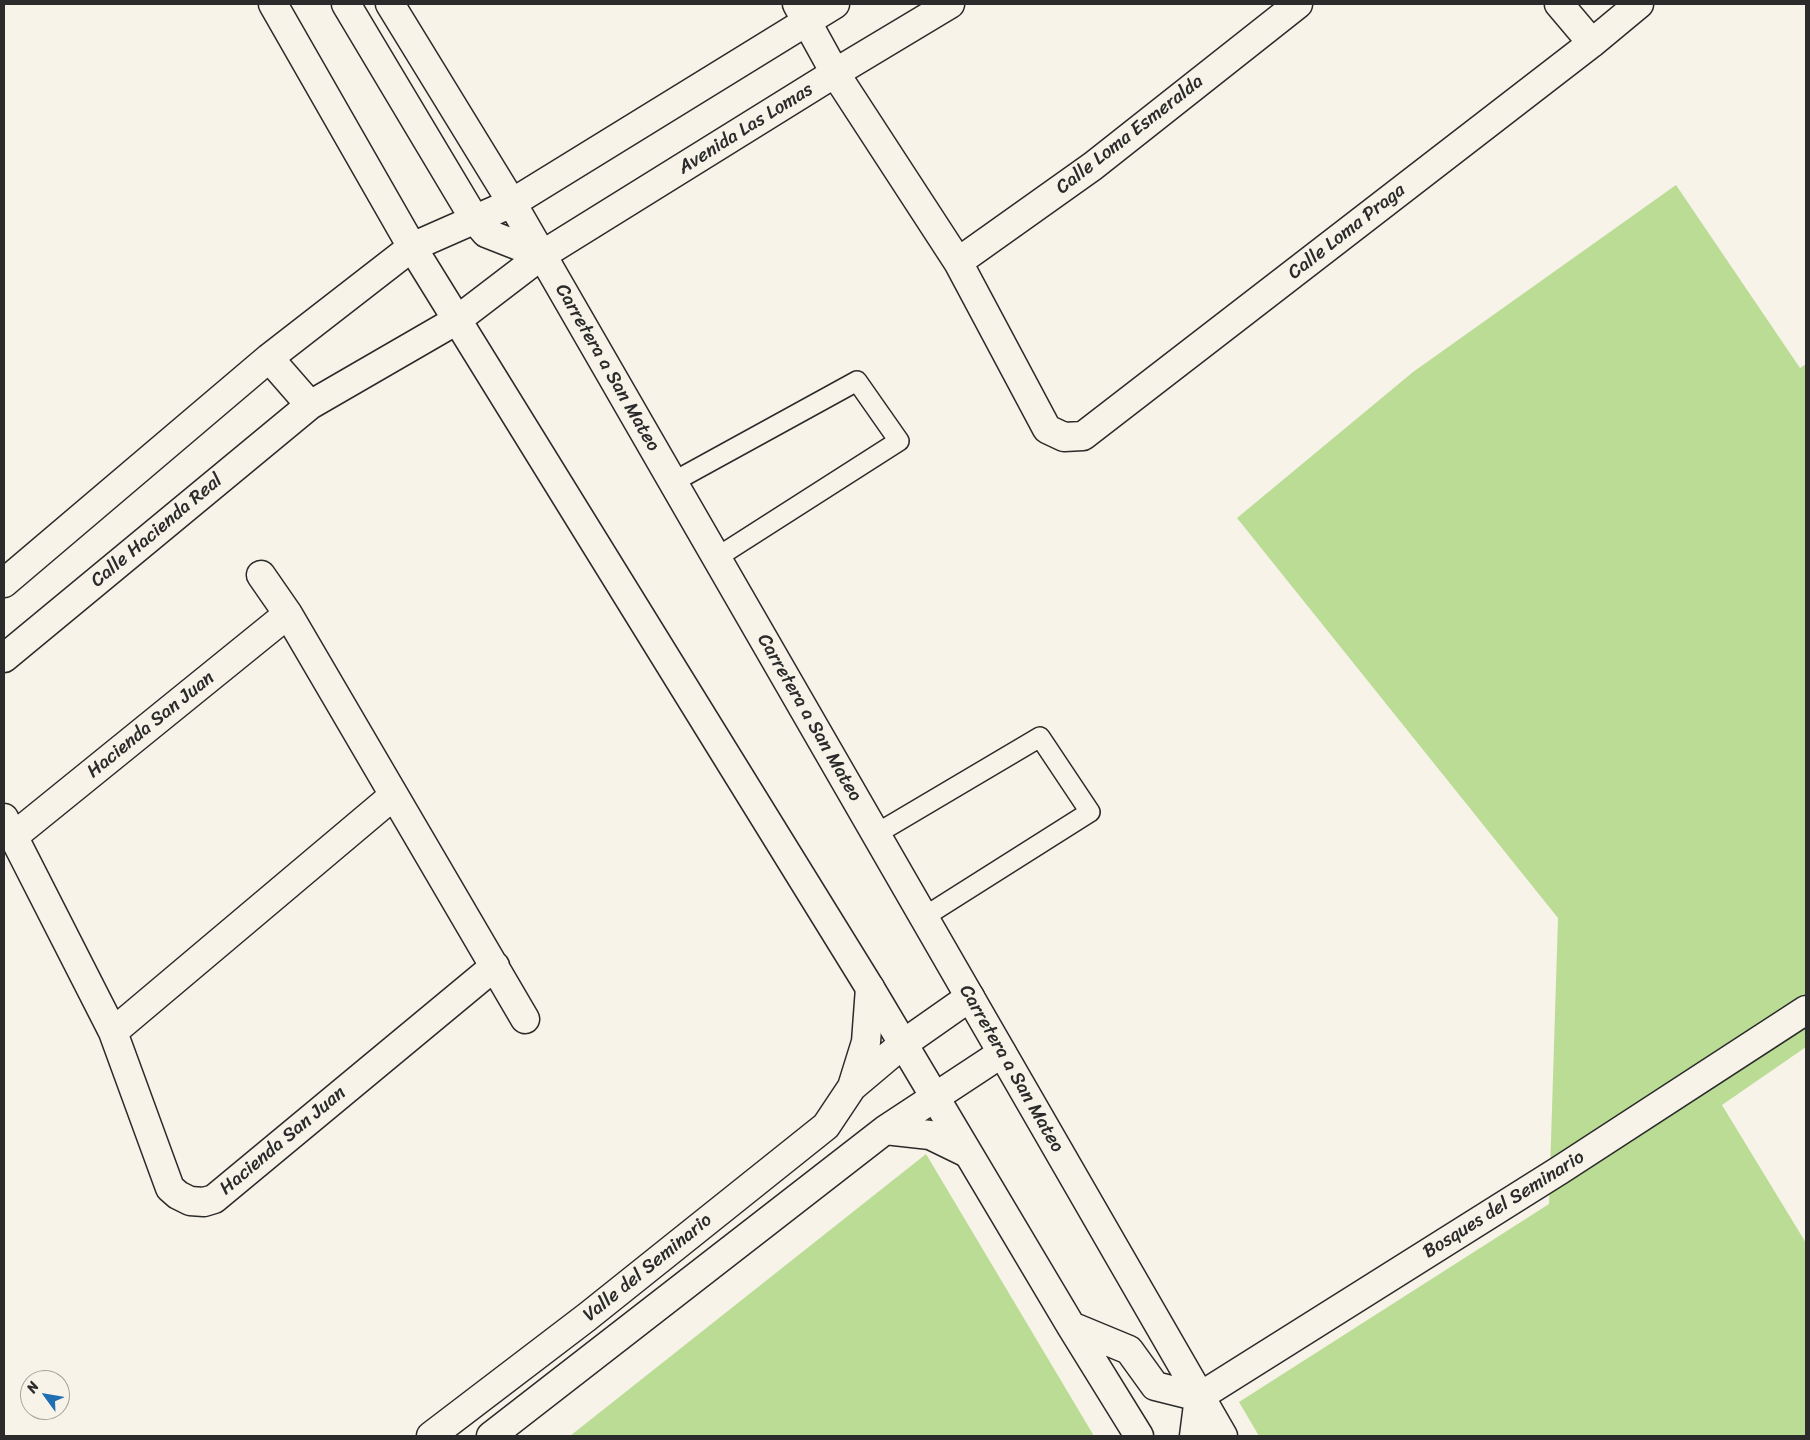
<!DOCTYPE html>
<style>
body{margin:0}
#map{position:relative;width:1810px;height:1440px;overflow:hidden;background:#f7f3e8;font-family:Sriracha,sans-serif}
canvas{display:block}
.frame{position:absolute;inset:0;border:5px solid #2b2b2b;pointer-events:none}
.north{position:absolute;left:20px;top:1370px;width:50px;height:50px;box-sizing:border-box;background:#f7f3e8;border:1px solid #a5a39c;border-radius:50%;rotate:302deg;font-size:14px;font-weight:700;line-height:20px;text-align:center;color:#2b2b2b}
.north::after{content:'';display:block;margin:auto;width:18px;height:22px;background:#1f6fb2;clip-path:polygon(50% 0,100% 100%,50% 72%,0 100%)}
</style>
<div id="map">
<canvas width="1810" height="1440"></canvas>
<div class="frame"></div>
<div class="north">N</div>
</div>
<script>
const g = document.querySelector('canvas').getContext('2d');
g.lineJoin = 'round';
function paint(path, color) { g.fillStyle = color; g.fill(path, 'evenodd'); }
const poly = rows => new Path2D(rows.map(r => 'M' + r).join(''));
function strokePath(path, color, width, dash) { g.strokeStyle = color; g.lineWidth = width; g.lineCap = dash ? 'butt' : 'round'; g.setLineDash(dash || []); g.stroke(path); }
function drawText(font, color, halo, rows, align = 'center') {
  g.font = font + ' Sriracha,sans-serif'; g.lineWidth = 4; g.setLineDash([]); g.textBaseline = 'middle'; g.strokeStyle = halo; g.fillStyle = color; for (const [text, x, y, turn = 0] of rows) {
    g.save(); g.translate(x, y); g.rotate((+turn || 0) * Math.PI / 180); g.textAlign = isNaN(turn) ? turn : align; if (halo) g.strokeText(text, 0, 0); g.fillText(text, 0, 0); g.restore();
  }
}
const green = poly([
 [1676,185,1800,368,1806,364,1806,1047,1722,1105,1806,1243,1806,1436,1259,1436,1239,1402,1549,1204,1558,918,1237,518,1413,372],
 [926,1154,1094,1436,570,1436]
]);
const lane = poly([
 [673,482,857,381,899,441,716,558],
 [876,834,1040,737,1090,812,924,917]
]);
const street = poly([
 [797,4,835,73,958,262,1047,429,1064,437,1083,436,1592,43,1639,4],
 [1559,4,1592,43],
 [958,262,1093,166,1298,4],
 [269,358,310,405],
 [261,575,288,614,525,1019],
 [4,583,269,358,412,247],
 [4,658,310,405,457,320],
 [4,818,113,1032,170,1188,178,1195,190,1201,204,1202,214,1199,495,966],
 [14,836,288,614],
 [113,1032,393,796],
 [852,1087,903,1044,970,997],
 [885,1130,1002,1053],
 [1199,1397,1560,1170,1806,1010],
 [431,1436,587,1317,826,1126,852,1087,866,1042,870,988],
 [491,1436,885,1130,930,1135,967,1153]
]);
const secondary = poly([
 [273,4,412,247,870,988,1071,1326,1139,1436],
 [346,4,475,220,486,233,542,255],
 [390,4,512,203,1223,1436],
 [412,247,512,203,835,4],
 [457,320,542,255,835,73,950,4],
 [1071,1326,1129,1350,1155,1386,1199,1397,1194,1436]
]);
const streetNames = [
 ["Avenida Las Lomas",746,129,-32],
 ["Calle Loma Esmeralda",1130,135,-38],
 ["Calle Loma Praga",1347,232,-38],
 ["Carretera a San Mateo",607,368,60],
 ["Calle Hacienda Real",157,531,-40],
 ["Carretera a San Mateo",809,718,60],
 ["Hacienda San Juan",151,725,-39],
 ["Carretera a San Mateo",1011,1069,60],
 ["Hacienda San Juan",283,1141,-40],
 ["Bosques del Seminario",1504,1205,-32],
 ["Valle del Seminario",648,1268,-39]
];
paint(green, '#bbdc95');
strokePath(lane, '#2b2b2b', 22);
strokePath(street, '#2b2b2b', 31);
strokePath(secondary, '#2b2b2b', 31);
strokePath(lane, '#f7f3e8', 19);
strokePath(street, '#f7f3e8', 28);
strokePath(secondary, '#f7f3e8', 28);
drawText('19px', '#2b2b2b', '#f7f3e8', streetNames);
</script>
